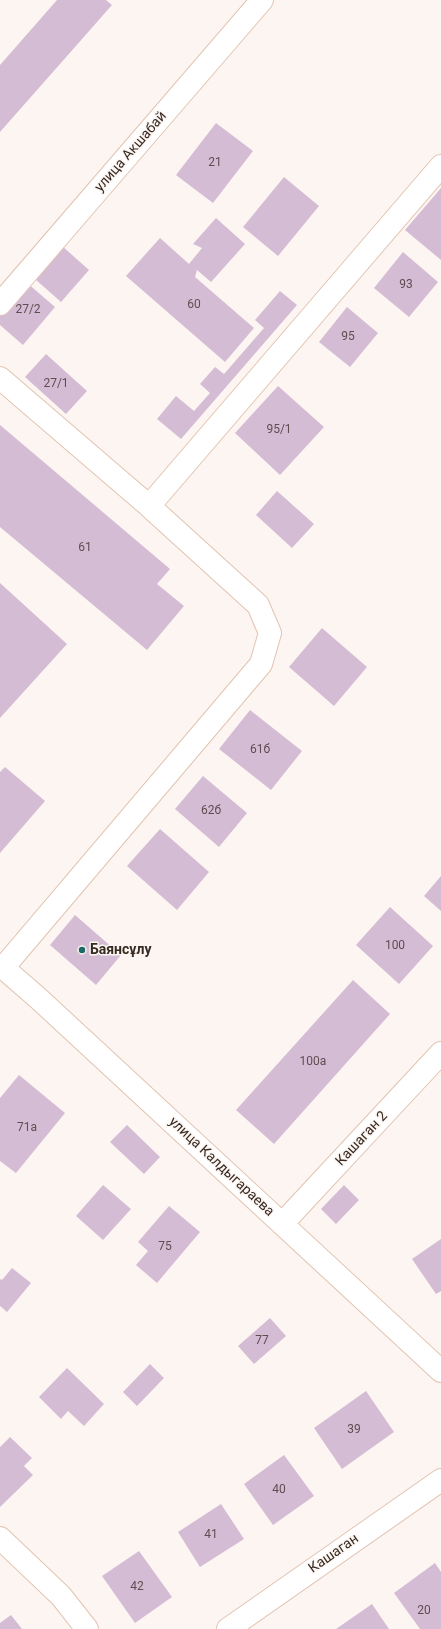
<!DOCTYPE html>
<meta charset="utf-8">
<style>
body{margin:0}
canvas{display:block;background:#fcf5f1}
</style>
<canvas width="441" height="1629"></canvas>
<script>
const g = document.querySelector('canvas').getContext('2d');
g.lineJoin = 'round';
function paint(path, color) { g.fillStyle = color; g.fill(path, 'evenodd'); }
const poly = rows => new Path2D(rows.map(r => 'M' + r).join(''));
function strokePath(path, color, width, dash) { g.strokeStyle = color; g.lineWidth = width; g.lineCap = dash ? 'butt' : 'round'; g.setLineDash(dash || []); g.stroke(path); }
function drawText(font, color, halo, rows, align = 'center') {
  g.font = font + ' Roboto,sans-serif'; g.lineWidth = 3; g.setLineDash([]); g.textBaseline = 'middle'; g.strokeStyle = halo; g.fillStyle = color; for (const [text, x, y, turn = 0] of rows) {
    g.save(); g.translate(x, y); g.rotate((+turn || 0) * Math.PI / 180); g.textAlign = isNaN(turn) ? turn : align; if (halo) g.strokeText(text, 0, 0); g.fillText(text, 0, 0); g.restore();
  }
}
const building = poly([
 [57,0,106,0,112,5,0,132,0,65],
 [216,123,253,151,213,203,176,175],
 [284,177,319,206,278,256,243,227],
 [441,188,441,260,405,230],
 [216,218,245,244,211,282,197,270,195,277,254,328,225,362,126,276,160,238,189,264,202,248,193,244],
 [62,246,89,270,61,302,35,279],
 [403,252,438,282,409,317,374,288],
 [26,282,55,307,23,345,0,325,0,314],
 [280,291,297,305,181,439,157,419,176,396,194,411,210,393,200,384,215,367,224,374,264,328,255,320],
 [347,307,378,333,350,367,319,342],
 [46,354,87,391,66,414,25,377],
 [278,386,324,427,280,475,235,433],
 [0,425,170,569,157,584,184,606,147,650,0,527],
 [277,491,314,524,292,548,256,515],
 [0,583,67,644,0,718],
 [322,628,367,667,334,706,289,667],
 [250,710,302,751,271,790,219,749],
 [5,767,45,801,0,853,0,772],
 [203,776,247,813,219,847,175,809],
 [160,829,209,872,177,910,127,866],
 [441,876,441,911,424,896],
 [390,907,433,946,399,984,356,945],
 [75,915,121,955,96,985,50,945],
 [353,980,390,1014,274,1144,236,1110],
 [19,1075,65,1113,16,1173,0,1161,0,1098],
 [127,1125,160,1157,144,1174,110,1142],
 [103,1185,131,1209,103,1240,76,1216],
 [344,1185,359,1200,336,1224,321,1209],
 [169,1206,200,1232,157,1283,136,1265,148,1251,138,1242],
 [441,1239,441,1291,436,1294,412,1259],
 [12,1268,31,1283,7,1312,0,1306,0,1279,2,1280],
 [270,1318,286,1336,254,1364,238,1346],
 [150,1364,164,1378,137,1406,123,1392],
 [67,1368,104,1404,84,1426,68,1411,61,1419,39,1397],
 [366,1391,394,1432,342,1469,314,1428],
 [10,1437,32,1458,24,1466,33,1475,0,1507,0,1447],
 [284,1455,314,1496,273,1525,244,1484],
 [221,1504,244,1539,200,1567,178,1532],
 [139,1551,172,1597,135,1623,102,1576],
 [435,1563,441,1572,441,1629,420,1629,394,1593],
 [372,1604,389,1629,336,1629],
 [11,1615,22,1629,0,1629,0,1623]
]);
const minor = poly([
 [0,304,262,0],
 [0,378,149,506,258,605,270,633,261,664,3,968],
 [149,506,441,166],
 [0,965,38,998,441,1371],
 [282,1224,441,1053],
 [0,1538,61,1596,87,1629],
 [228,1629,441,1480]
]);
const markers = [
 [82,950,4,"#1d6966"]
];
const numberNames = [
 ["21",215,163],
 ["93",406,285],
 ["60",194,305],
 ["27/2",28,310],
 ["95",348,337],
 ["27/1",56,384],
 ["95/1",279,430],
 ["61",85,548],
 ["61б",260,750],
 ["62б",211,811],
 ["100",395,946],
 ["100а",313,1062],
 ["71а",27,1128],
 ["75",165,1247],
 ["77",262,1341],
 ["39",354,1430],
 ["40",279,1490],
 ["41",211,1535],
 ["42",137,1587],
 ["20",424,1611]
];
const streetNames = [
 ["улица Акшабай",131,152,-49],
 ["Кашаган 2",362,1139,-47],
 ["улица Калдыгараева",221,1167,43],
 ["Кашаган",334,1554,-35]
];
const poiNames = [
 ["Баянсұлу",90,950]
];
paint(building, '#d5bcd5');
strokePath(minor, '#e3c3b1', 24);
strokePath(minor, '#fff', 22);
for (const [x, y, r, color] of markers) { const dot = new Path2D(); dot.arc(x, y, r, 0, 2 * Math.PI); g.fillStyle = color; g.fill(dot); strokePath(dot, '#fcf5f1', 1.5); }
drawText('12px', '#5e4e50', null, numberNames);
drawText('14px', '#362a23', '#fcf5f1', streetNames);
drawText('bold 14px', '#362a23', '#fcf5f1', poiNames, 'left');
</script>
